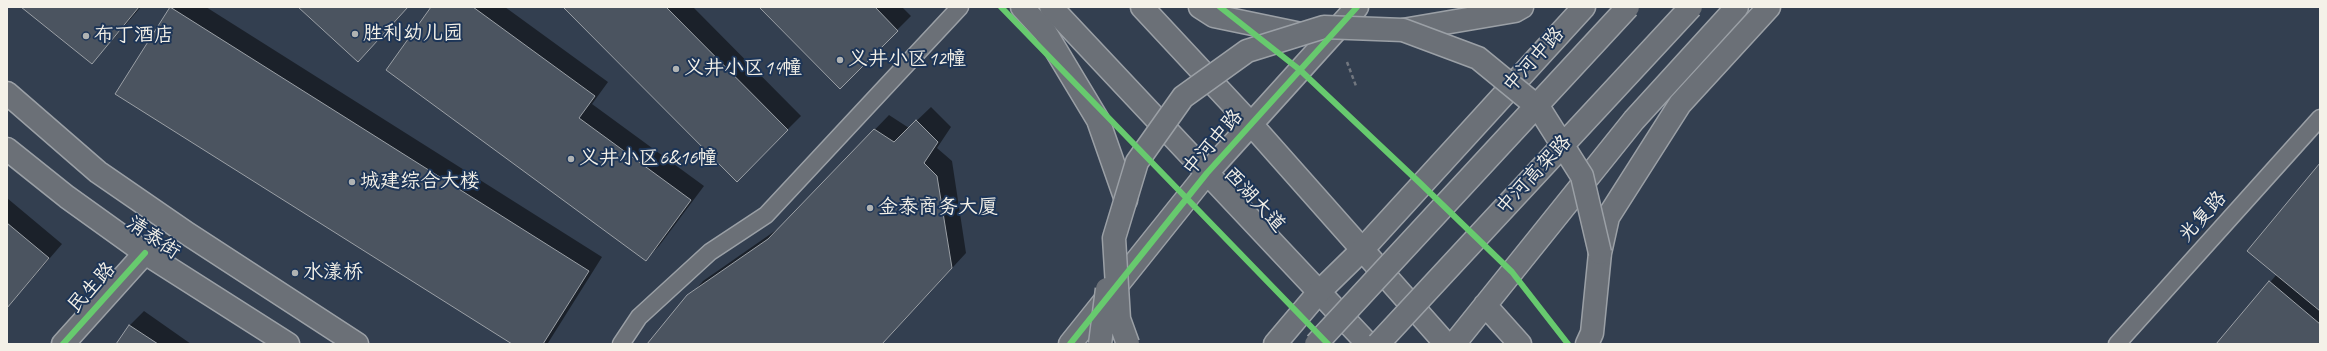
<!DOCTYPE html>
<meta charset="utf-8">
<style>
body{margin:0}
#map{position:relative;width:2327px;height:351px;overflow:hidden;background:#333f50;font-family:Caveat,sans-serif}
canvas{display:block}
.frame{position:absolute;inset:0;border:8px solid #f4f1e8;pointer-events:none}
</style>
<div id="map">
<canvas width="2327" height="351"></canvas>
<div class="frame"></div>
</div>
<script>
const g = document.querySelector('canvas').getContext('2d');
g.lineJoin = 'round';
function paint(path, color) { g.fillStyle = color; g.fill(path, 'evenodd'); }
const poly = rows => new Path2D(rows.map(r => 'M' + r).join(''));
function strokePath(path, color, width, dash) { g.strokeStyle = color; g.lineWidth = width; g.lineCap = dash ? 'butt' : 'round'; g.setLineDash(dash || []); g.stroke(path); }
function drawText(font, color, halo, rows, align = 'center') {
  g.font = font + ' Caveat,"LXGW WenKai TC",sans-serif'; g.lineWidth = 4; g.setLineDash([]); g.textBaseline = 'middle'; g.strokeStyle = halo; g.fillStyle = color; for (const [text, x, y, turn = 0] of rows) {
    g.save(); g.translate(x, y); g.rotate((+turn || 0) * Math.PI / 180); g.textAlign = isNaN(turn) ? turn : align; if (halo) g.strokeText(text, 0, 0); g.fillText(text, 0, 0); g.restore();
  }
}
const shadow = poly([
 [22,7,141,7,92,63],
 [171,7,206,7,602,257,548,343,514,344,116,94],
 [433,7,505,7,608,82,592,104,704,186,659,246,645,260],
 [565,7,693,7,801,116,737,180],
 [760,7,902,7,911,16,840,87],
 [931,107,951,127,937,148,952,161,966,253,882,344,648,344,703,281,782,226,889,115,909,128],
 [2320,164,2320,344,2218,344,2277,274],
 [7,198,62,244,7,308],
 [144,311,191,344,117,344,130,325]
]);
const building = poly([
 [21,7,139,7,92,64,21,7],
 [170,7,589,271,543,344,512,344,115,94,170,7],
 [298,7,408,7,358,62,298,7],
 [431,7,473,7,595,96,579,118,691,200,646,261,386,70,431,7],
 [563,7,666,7,788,130,737,182,563,7],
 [759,7,875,7,898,31,840,89,759,7],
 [916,120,938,142,924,163,937,176,952,268,882,344,647,344,687,295,768,239,874,129,894,142,916,120],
 [2320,163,2320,311,2247,251,2320,163],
 [7,223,49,258,7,308,7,223],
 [2269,281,2320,324,2320,344,2216,344,2269,281],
 [129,325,158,344,116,344,129,325]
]);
const path = poly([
 [1347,62,1356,86]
]);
const lane = poly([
 [621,344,639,317,710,252,766,215,960,7],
 [2117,344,2320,118]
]);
const street = poly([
 [63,344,145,253],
 [1070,344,1207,173,1357,7]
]);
const secondary = poly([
 [1051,7,1368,344],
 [1142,7,1251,124,1446,344],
 [7,93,98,172,188,234,357,344],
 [7,149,67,197,145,253,288,344]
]);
const primary = poly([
 [1485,305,1520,344],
 [1275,344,1319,292,1362,250,1584,7],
 [1454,344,1634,120,1737,7]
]);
const highway = poly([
 [1022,7,1045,32,1098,120,1126,200],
 [1200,7,1214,16,1301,34],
 [1403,30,1515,11,1522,7],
 [1587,344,1592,333,1600,253,1608,217,1680,104,1769,7]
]);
const highwayBridge = poly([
 [1100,344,1107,289],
 [1128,344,1119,319,1114,238,1137,162,1183,97,1247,51,1324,27,1403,30,1478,58,1539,108,1582,176,1600,253],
 [1316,344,1628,7],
 [1378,344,1691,7]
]);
const cycleway = poly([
 [1001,7,1328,344],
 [1220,7,1300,70,1421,184,1512,272,1568,344],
 [63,344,145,253],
 [1070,344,1207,173,1357,7]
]);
const markers = [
 [355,34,4,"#b0b3b3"],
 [86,36,4,"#b0b3b3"],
 [840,60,4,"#b0b3b3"],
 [676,69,4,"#b0b3b3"],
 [571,159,4,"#b0b3b3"],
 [352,182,4,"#b0b3b3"],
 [870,208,4,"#b0b3b3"],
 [295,273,4,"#b0b3b3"]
];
const poiNames = [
 ["胜利幼儿园",363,34],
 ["布丁酒店",94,36],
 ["义井小区12幢",848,60],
 ["义井小区14幢",684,69],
 ["义井小区6&16幢",579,159],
 ["城建综合大楼",360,182],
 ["金泰商务大厦",878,208],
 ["水漾桥",303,273]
];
const streetNames = [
 ["中河中路",1534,60,-48],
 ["中河中路",1213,143,-49],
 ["中河高架路",1534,175,-47],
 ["西湖大道",1254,200,47],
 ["光复路",2203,217,-48],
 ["清泰街",153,238,34],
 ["民生路",92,288,-48]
];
paint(shadow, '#0007');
paint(building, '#4b5460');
strokePath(building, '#9ba0a6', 1);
strokePath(lane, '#9ba0a6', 19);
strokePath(street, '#9ba0a6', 25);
strokePath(secondary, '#9ba0a6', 25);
strokePath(primary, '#9ba0a6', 25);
strokePath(highway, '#9ba0a6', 25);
strokePath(path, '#72777f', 2.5, [4, 3]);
strokePath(lane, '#6b7077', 16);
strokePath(street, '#6b7077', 22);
strokePath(secondary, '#6b7077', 22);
strokePath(primary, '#6b7077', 22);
strokePath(highway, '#6b7077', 22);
strokePath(highwayBridge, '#9ba0a6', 25, []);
strokePath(highwayBridge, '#6b7077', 22);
strokePath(cycleway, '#67ca6e', 6);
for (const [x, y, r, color] of markers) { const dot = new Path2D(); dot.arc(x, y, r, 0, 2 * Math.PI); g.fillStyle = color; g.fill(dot); strokePath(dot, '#1d3557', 1.5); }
drawText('20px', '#f4f1e8', '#1d3557', poiNames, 'left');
drawText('20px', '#f4f1e8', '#1d3557', streetNames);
</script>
